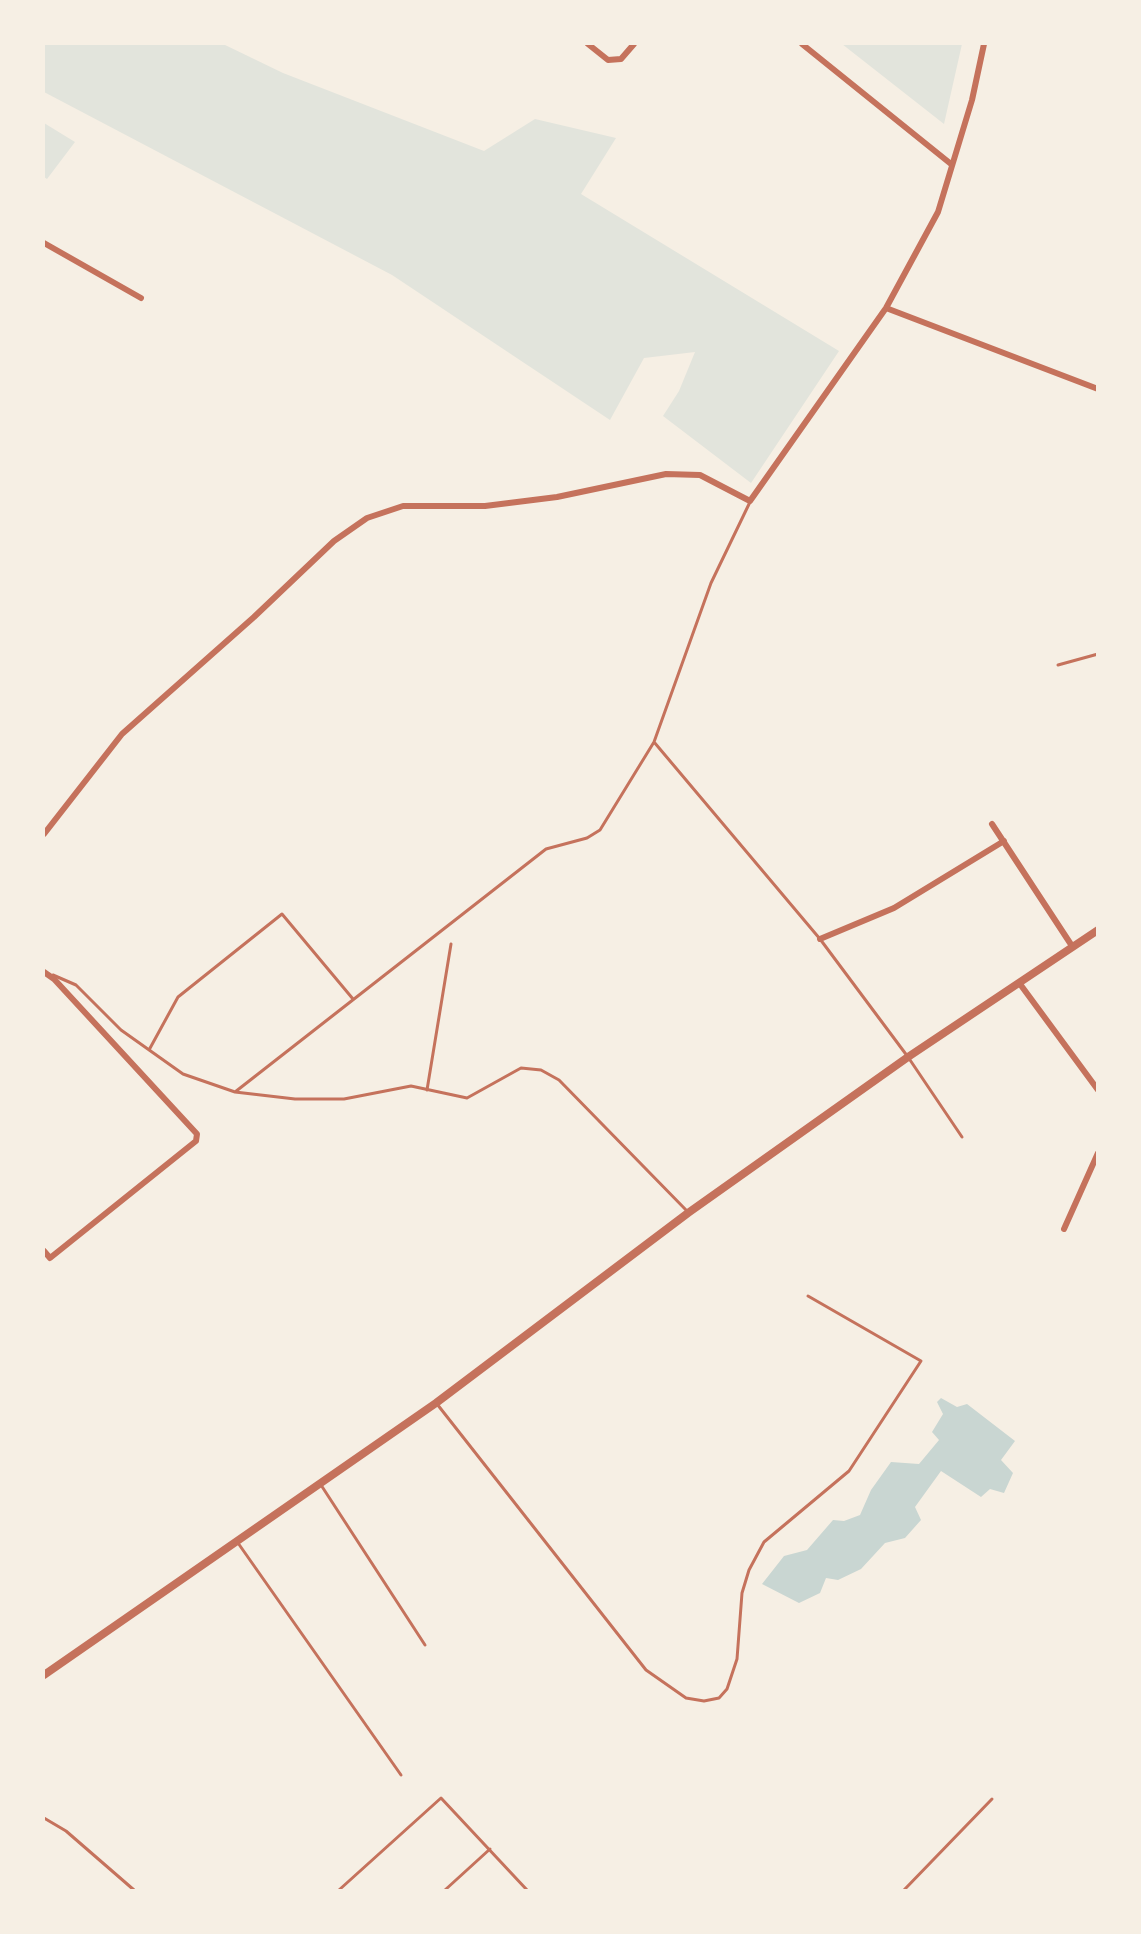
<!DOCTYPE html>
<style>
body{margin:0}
#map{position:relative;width:1141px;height:1934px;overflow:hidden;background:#f6efe4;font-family:"Noto Sans",sans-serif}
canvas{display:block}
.frame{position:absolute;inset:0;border:45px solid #f6efe4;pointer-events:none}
</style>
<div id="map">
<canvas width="1141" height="1934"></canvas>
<div class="frame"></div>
</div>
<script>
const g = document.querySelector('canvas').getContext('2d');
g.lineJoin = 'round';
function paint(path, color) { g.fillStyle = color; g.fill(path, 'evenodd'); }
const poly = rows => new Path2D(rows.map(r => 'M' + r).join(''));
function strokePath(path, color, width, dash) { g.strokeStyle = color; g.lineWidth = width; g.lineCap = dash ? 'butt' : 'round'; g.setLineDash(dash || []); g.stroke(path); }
const green = poly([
 [44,44,223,44,283,73,484,151,535,119,616,138,581,194,839,351,751,483,663,416,679,391,695,352,644,358,610,420,392,275,44,92],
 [842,44,962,44,944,124],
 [44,123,75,142,47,179,44,177]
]);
const water = poly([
 [941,1398,957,1407,967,1404,1015,1441,1001,1460,1013,1473,1004,1493,990,1489,981,1497,941,1471,915,1507,921,1520,905,1538,885,1543,861,1569,838,1580,826,1578,820,1593,799,1603,762,1584,784,1556,807,1550,833,1520,844,1521,860,1515,871,1490,891,1462,919,1464,939,1440,932,1432,943,1414,937,1402]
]);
const service = poly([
 [1058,665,1098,654],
 [654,742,820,939,908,1057,962,1137],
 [53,975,76,985,121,1030,183,1074,235,1092,295,1099,344,1099,411,1086,467,1098,521,1068,541,1070,559,1080,687,1211],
 [149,1050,178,997,282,914,353,999],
 [427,1090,451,944],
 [235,1092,546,849,587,838,600,830,654,742,711,583,750,502],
 [437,1404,646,1670,686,1698,704,1701,719,1698,727,1689,737,1659,742,1593,749,1570,764,1542,849,1471,921,1361,808,1296],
 [321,1485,425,1645],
 [238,1543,401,1775],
 [44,1818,66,1831,134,1890],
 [339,1890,441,1798,527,1890],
 [445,1890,490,1849],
 [904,1890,992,1799]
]);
const minor = poly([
 [588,44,608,60,621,59,634,44],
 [802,44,951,164],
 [44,243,141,298],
 [886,308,1098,389],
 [992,824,1072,946],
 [44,834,122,734,254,617,334,541,367,518,403,506,485,506,557,497,666,474,700,475,750,501,886,308,938,212,972,100,984,44],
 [820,939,894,908,1004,841],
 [44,972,54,979,197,1134,196,1141,50,1258,44,1251],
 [1020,984,1098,1090],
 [1064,1229,1098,1153]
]);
const tertiary = poly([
 [44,1675,436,1403,688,1213,908,1057,1098,930]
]);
paint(green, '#e2e4dc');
paint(water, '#c9d6d2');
strokePath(service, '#c5725c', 3);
strokePath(minor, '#c5725c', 6);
strokePath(tertiary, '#c5725c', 8);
</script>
